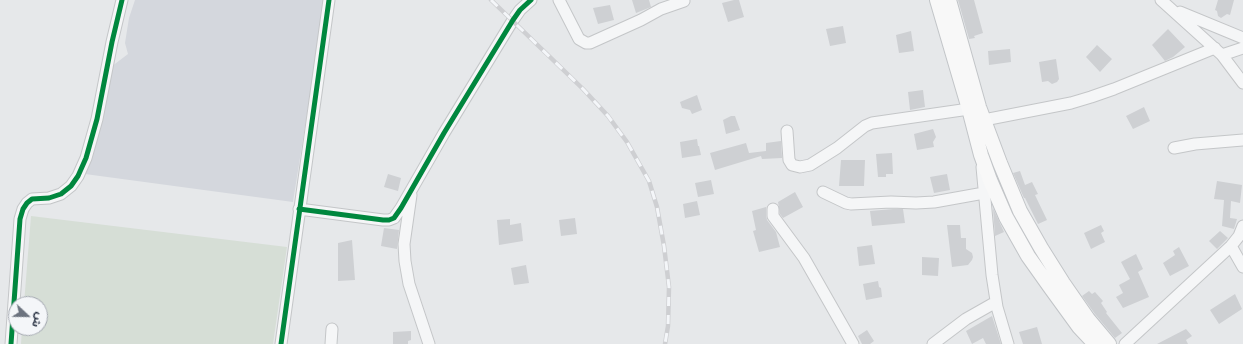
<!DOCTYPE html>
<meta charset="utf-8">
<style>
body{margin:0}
#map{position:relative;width:1243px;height:344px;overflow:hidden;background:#e6e8ea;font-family:Manrope,"Noto Sans Arabic",sans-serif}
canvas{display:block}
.north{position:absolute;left:8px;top:296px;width:40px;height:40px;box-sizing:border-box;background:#f4f6f9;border:1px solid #a4a8b1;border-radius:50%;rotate:112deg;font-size:11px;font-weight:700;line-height:16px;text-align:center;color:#2b3445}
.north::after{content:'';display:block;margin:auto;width:14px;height:18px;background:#6c737f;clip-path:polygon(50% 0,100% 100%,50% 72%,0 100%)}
</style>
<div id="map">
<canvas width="1243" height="344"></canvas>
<div class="north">ش</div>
</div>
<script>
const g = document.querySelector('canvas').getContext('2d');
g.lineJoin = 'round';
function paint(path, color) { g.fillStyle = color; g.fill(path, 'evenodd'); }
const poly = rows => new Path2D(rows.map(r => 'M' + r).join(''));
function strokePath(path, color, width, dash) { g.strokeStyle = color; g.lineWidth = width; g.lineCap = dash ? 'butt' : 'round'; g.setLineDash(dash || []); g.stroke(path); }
const built = poly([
 [135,0,325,0,293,202,85,174,103,73,128,54,125,43,129,18]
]);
const green = poly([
 [31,216,287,247,273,344,21,344,22,328,40,328,40,304,24,304]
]);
const building = poly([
 [632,0,649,0,651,7,636,13],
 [734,0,739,0,744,17,728,22,722,3],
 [958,0,974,0,983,33,974,36,975,38,969,39],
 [1218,0,1234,0,1230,15,1227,14,1221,18,1218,16,1217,11,1215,10],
 [610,5,614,20,598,24,593,8],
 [843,26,846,43,830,46,826,29],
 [1168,29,1185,47,1173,57,1165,61,1152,45],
 [911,31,914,51,899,53,896,35],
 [1097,45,1112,59,1100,72,1086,57],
 [1010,49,1011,62,989,65,988,51],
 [1056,59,1059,79,1057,82,1052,84,1048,81,1042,82,1039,62],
 [923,90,925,107,910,110,908,92],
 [697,95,702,110,692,114,690,110,682,108,680,102],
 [1144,107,1150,121,1133,129,1126,116],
 [731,116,735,116,740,130,726,134,723,120],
 [933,129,936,137,933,142,934,147,917,150,914,134],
 [697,139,698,146,699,146,701,155,682,158,680,142],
 [781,141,782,158,762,159,761,156,715,170,710,153,746,143,749,153,766,151,766,143],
 [892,153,893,174,886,174,886,177,878,177,876,154],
 [841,160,865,160,864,186,839,186],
 [1020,171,1025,185,1032,182,1038,194,1035,195,1047,220,1038,224,1025,198,1024,198,1013,173],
 [388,174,401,178,398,191,384,187],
 [947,174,950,190,934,193,930,177],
 [711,180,714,194,698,197,695,183],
 [1217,181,1242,185,1240,203,1231,201,1230,218,1237,219,1234,229,1222,226,1224,200,1214,199],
 [795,192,803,207,783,218,780,214,778,202],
 [697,201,700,215,685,218,683,204],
 [766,207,766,216,767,220,776,232,780,247,759,252,753,231,756,230,752,211],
 [993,208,1004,232,995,236],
 [893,209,903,209,905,223,872,226,870,211],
 [575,218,577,234,561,236,559,220],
 [510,219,510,225,521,223,523,241,499,245,497,220],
 [947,225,960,225,961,238,966,238,966,249,972,253,973,257,972,260,968,265,952,267],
 [1101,225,1104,231,1101,233,1105,242,1091,249,1084,233],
 [384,228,399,230,397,249,381,246],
 [1220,231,1228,238,1217,249,1209,241],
 [352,240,355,280,338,281,338,243],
 [872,245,875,264,859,266,857,247],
 [1179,247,1189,266,1170,276,1163,263,1175,255,1173,251],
 [1136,254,1143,269,1138,272,1149,297,1123,308,1116,297,1123,293,1119,285,1130,279,1121,262],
 [922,257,939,258,938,276,922,275],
 [526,265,529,283,514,285,511,268],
 [878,281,879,287,881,288,882,297,866,300,863,284],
 [1089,291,1092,294,1095,292,1103,301,1101,303,1107,312,1106,313,1122,333,1115,338,1095,314,1082,296],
 [1235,294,1242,309,1219,324,1210,310],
 [992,316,1001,344,986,344,983,338,972,344,966,331],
 [1037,327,1042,344,1023,344,1019,332],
 [1186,329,1192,336,1186,340,1188,344,1157,344],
 [867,330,874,341,870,344,862,344,858,336],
 [411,331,411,340,408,341,408,344,393,344,393,332]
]);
const minor = poly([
 [559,0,579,39,586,43,590,43,641,20,661,9,684,1],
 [1161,0,1222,55,1243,83],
 [1180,12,1243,38],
 [1222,55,1243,48],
 [984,120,1071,103,1091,97,1114,89,1215,48],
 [787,131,789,160,792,165,800,167,810,165,837,148,865,126,872,123,969,109],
 [1174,148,1195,144,1243,140],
 [982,167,992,275,997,307,1008,344],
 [823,192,846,203,851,204,891,202,916,203,934,202,984,193],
 [411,195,404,244,405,261,409,284,429,344],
 [299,209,383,220,389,220,394,218,401,208,444,133,513,20,520,10,531,0],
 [773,209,773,216,804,258,853,344],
 [1231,246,1243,267],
 [11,344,20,219,23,209,27,203,32,199,49,198,61,194,71,186,78,176,86,158,97,119,112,42,122,0],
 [281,344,329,0],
 [331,344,332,329],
 [933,344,966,319,996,302],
 [1125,344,1231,246,1239,236,1243,226]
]);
const major = poly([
 [937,0,969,109,981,155,990,180,1006,217,1028,256,1050,287,1079,327,1095,344],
 [949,0,979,107,1000,163,1020,211,1041,248,1063,283,1088,319,1109,344]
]);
const rail = poly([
 [491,0,583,89,608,116,627,142,649,181,657,207,664,246,669,287,668,326,665,344]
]);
const cycleway = poly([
 [299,209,383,220,389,220,394,218,401,208,444,133,513,20,520,10,531,0],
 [11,344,20,219,23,209,27,203,32,199,49,198,61,194,71,186,78,176,86,158,97,119,112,42,122,0],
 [281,344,329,0]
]);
paint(built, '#d4d7dd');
paint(green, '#d6ded6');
paint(building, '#ced0d3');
strokePath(minor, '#c4c6c8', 13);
strokePath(major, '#c2c5c8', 16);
strokePath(minor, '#f5f6f7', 11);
strokePath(major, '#f8f8f8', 14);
strokePath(rail, '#cecfd2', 4.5);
strokePath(rail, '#f4f6f9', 3, [9]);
strokePath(cycleway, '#00873e', 5);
</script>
